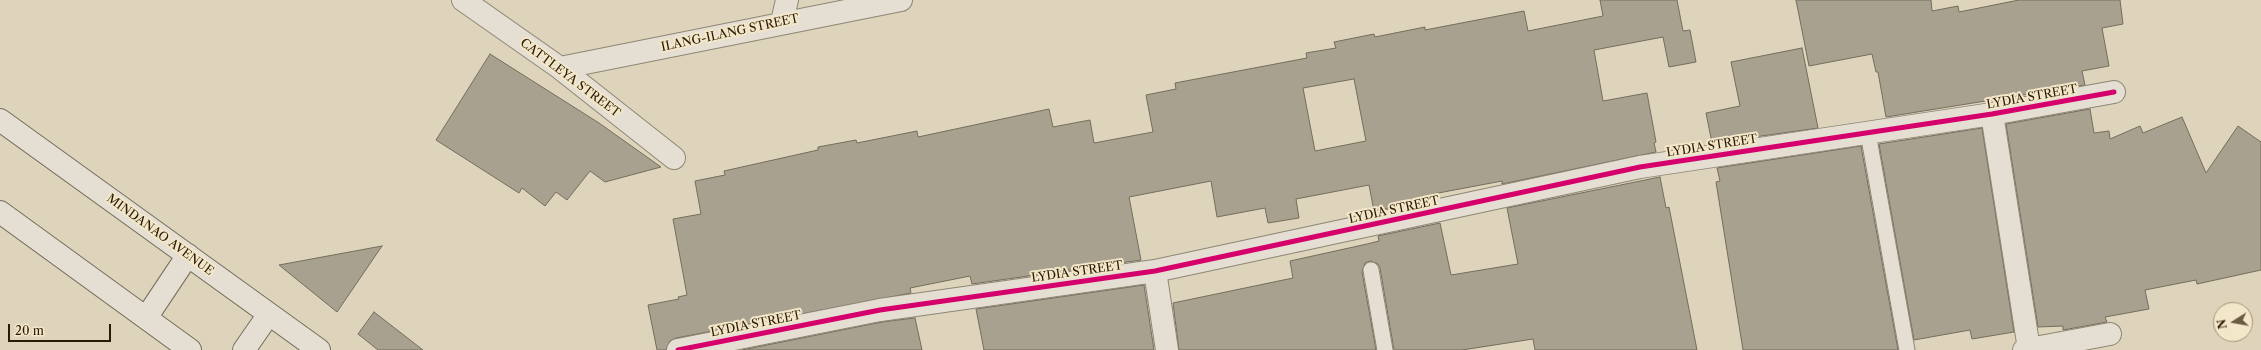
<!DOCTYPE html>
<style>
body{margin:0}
#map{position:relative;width:2261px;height:350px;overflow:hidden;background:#ded4bb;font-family:"Libre Caslon Text",serif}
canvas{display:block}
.north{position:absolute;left:2213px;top:302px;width:40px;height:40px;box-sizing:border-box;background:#f3e7ca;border:1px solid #a3957a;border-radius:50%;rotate:259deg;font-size:11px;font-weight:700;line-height:16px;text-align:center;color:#2b1a02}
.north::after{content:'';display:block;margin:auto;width:14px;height:18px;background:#6a5b43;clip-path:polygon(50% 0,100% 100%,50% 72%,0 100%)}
.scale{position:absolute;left:8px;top:324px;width:103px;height:18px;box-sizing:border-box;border:2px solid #2b1a02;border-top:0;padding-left:5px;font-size:12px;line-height:14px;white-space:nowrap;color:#2b1a02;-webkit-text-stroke:3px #f3e7ca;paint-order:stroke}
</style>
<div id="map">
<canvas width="2261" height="350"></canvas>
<div class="north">N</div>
<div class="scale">20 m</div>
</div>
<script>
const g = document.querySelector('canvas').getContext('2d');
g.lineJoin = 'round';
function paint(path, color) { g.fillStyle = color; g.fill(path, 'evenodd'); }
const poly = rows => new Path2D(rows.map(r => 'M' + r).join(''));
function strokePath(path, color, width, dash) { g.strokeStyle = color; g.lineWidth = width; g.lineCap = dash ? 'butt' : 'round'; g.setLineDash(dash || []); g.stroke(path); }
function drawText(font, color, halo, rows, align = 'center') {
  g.font = font + ' "Libre Caslon Text",serif'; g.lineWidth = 4; g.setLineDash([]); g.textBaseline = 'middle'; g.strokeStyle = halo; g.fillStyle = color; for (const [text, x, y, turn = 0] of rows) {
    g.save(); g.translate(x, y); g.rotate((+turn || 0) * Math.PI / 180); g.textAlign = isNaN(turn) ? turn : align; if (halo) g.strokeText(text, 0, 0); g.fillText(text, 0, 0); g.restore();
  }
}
const building = poly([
 [1600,0,1677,0,1683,31,1690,30,1696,62,1669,67,1663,37,1594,50,1603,101,1647,93,1656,142,1654,143,1656,152,1502,184,1502,181,1433,194,1434,198,1374,211,1369,185,1296,199,1299,218,1268,223,1265,208,1217,217,1211,181,1129,197,1141,260,972,284,970,276,910,288,911,293,676,338,670,341,666,350,657,350,648,305,679,299,678,297,687,295,673,219,701,214,695,181,725,175,724,171,818,150,818,147,856,140,857,143,917,131,918,137,1049,109,1053,127,1090,120,1094,143,1153,132,1146,95,1176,89,1175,83,1307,58,1306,53,1336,48,1334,42,1374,34,1375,37,1425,27,1425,30,1524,11,1528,31,1603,16,1600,0],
 [1354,79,1366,141,1315,151,1303,88,1354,79],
 [1796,0,1931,0,1932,11,1958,6,1959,12,2019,0,2120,0,2123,24,2102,28,2109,66,2082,71,2085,85,1886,117,1878,72,1876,72,1872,54,1809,66,1796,0],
 [1802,48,1818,128,1712,143,1706,113,1740,106,1731,62,1802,48],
 [490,54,599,123,661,167,605,182,590,171,567,200,556,192,545,206,522,188,519,193,436,140,490,54],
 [2090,109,2094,133,2109,131,2110,139,2140,126,2143,133,2182,117,2206,173,2238,126,2261,142,2261,270,2197,284,2196,280,2145,290,2149,309,2105,317,2107,322,2063,330,2063,326,2038,327,2006,124,2090,109],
 [1982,128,2014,332,1972,339,1970,330,1914,340,1879,144,1982,128],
 [1861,146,1898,350,1743,350,1716,182,1720,181,1717,168,1861,146],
 [1660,177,1666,208,1669,207,1697,350,1535,350,1533,339,1462,350,1394,350,1380,268,1378,264,1370,261,1365,263,1362,272,1376,350,1179,350,1173,303,1293,278,1290,261,1367,244,1379,241,1378,236,1440,223,1451,275,1518,264,1507,208,1660,177],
 [382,246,337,312,279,265,382,246],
 [1144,285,1154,350,984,350,976,309,1144,285],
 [374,312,423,350,378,350,358,334,374,312],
 [915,318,922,350,742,350,882,322,915,318]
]);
const lane = poly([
 [1868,133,1907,350],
 [1371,270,1385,350]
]);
const street = poly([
 [463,0,560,68,674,158],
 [782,22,787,0],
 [560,68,901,0],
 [1992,114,2029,349],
 [1155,271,1167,350],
 [678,350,880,310,1155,271,1640,167,1992,114,2114,92],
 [2024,350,2110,334]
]);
const secondary = poly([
 [0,120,319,350],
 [0,212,190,350],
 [146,318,188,255],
 [244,350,269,314]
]);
const cycleway = poly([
 [678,350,880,310,1155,271,1640,167,1992,114,2114,92]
]);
const streetNames = [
 ["ILANG-ILANG STREET",730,33,-12],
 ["CATTLEYA STREET",570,78,37],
 ["LYDIA STREET",2032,97,-10],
 ["LYDIA STREET",1712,146,-9],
 ["LYDIA STREET",1394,210,-12],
 ["MINDANAO AVENUE",160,235,36],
 ["LYDIA STREET",1077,272,-8],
 ["LYDIA STREET",756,324,-11]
];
paint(building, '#a9a190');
strokePath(building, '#746d5c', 1);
strokePath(lane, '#8e8675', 17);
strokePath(street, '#8e8675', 24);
strokePath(secondary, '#746d5c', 24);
strokePath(lane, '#e5dfd3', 15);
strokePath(street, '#e5dfd3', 22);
strokePath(secondary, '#e5dfd3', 22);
strokePath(cycleway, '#d6006c', 5);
drawText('12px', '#2b1a02', '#f3e7ca', streetNames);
</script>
